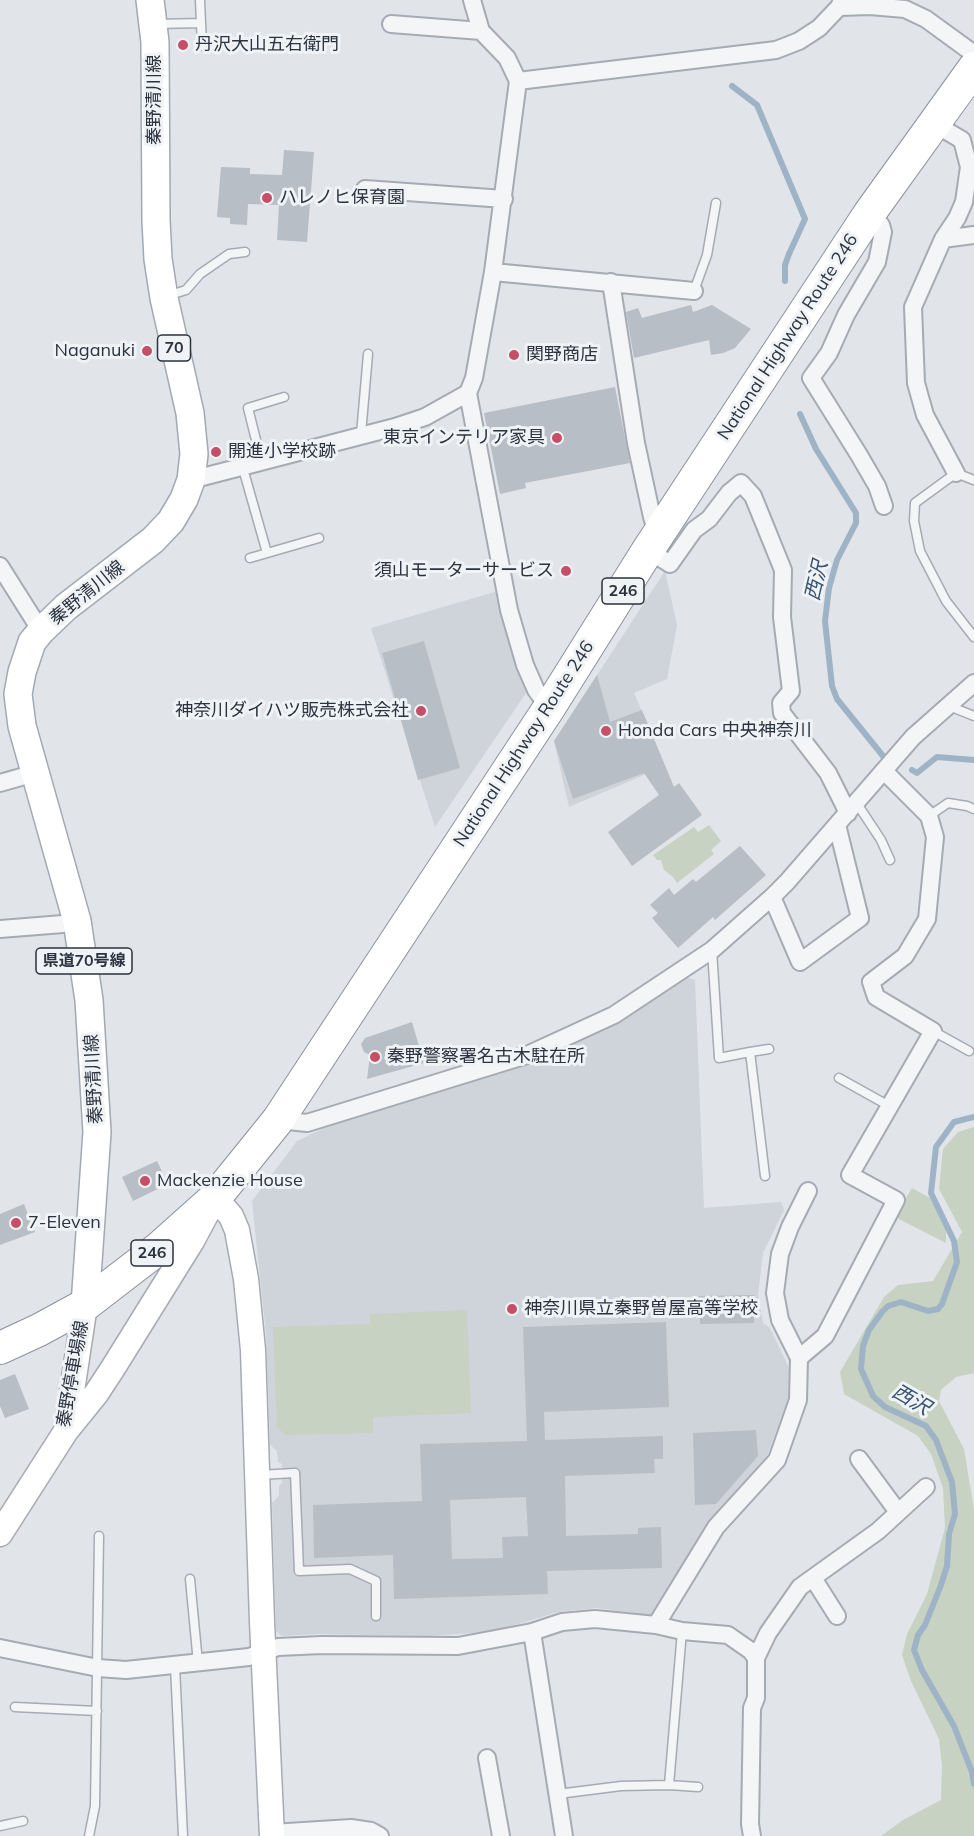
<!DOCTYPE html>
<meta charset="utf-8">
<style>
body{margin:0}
canvas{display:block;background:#e1e4e9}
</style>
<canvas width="974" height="1836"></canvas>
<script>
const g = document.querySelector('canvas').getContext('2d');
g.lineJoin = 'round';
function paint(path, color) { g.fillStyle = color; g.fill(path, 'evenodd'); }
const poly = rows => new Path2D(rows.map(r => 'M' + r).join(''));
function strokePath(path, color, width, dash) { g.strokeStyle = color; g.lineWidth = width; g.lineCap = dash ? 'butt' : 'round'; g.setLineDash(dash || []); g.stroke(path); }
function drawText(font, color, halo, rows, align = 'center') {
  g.font = font + ' Mulish,"Noto Sans JP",sans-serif'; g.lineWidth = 6; g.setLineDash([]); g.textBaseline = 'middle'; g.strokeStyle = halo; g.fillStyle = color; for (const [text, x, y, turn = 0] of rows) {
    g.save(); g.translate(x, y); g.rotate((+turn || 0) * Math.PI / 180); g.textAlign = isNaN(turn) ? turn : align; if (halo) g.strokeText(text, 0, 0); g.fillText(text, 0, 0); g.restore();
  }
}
const built = poly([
 [665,571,677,625,667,679,634,693,665,766,569,807,554,741],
 [498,591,504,622,526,693,435,827,371,628],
 [686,977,695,980,704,1208,781,1202,784,1210,763,1253,758,1295,763,1323,770,1328,789,1368,788,1399,767,1456,708,1522,653,1616,596,1608,558,1612,508,1627,472,1633,428,1636,316,1634,282,1636,276,1631,272,1503,279,1496,279,1486,282,1483,282,1464,278,1462,277,1451,270,1445,266,1334,252,1201,297,1141,337,1122,543,1057,599,1031,632,1013]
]);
const green = poly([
 [709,825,721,841,711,850,714,854,677,883,673,877,664,870,661,860,657,860,653,855,694,827,698,832],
 [974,1127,974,1373,956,1377,941,1390,939,1401,964,1449,974,1510,974,1836,881,1836,903,1820,941,1800,942,1766,939,1739,911,1681,902,1655,907,1634,927,1594,945,1528,943,1488,931,1454,918,1436,844,1394,840,1372,884,1297,898,1285,933,1281,962,1232,939,1189,943,1149,958,1132],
 [912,1188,930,1198,946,1229,946,1243,895,1217],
 [467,1310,471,1413,373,1417,373,1433,285,1435,277,1427,273,1327,370,1324,370,1314]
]);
const stream = poly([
 [732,86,757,105,805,219,789,254,785,265,785,281],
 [800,414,816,449,856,513,856,523,837,560,829,588,825,621,832,686,837,699,883,756],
 [912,770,917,773,937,757,974,760],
 [974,1117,954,1122,936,1147,931,1193,954,1241,957,1262,942,1304,938,1309,928,1311,901,1302,888,1306,882,1312,869,1330,863,1346,861,1369,873,1396,885,1407,926,1426,936,1440,952,1482,955,1514,949,1534,947,1566,941,1585,925,1625,918,1635,914,1650,922,1670,954,1726,972,1772,974,1784]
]);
const building = poly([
 [284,150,314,152,307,242,277,240,279,205,248,204,247,225,230,224,230,218,217,217,221,167,250,168,250,174,282,175],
 [691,305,693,312,712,305,751,329,735,348,723,353,711,355,709,340,634,358,626,312,638,308,642,318],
 [615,387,630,463,525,483,526,488,500,494,484,413],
 [424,641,460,768,418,780,382,653],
 [597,675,610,722,642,710,674,787,679,783,702,815,632,866,608,832,659,795,644,773,573,799,554,741],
 [740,846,766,875,715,920,713,917,678,948,652,918,658,913,650,905,669,888,674,895,693,879,696,882],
 [412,1022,424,1063,367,1079,370,1055,364,1052,361,1044,365,1038],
 [157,1161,168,1184,133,1201,122,1177],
 [24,1204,35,1232,0,1245,0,1214],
 [754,1295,754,1323,700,1324,699,1296],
 [666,1322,669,1407,544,1412,545,1440,663,1436,663,1459,654,1459,655,1473,565,1476,566,1536,638,1534,638,1528,661,1527,662,1568,547,1571,548,1594,394,1599,393,1555,314,1558,313,1505,422,1501,420,1444,527,1441,523,1327],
 [526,1497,528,1536,502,1537,503,1558,452,1559,450,1500],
 [15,1374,29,1409,5,1418,0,1406,0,1380],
 [756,1430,758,1456,716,1504,695,1505,693,1433]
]);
const lane = poly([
 [201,23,202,46],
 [157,24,201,23,200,0],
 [694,291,707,255,716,203],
 [167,296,186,290,200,274,229,254,245,252],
 [361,434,368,354],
 [261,460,248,408,284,397],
 [242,465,267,553],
 [974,480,956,473,915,503,914,521,920,551,946,601,974,637],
 [250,558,319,538],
 [949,706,974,716],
 [856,802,881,840,890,860],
 [929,816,948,803,967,806,974,809],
 [712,950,719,1058,750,1052,765,1176],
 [933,1031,969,1051],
 [750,1052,769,1049],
 [839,1078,891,1107],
 [258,1475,295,1473,299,1571,350,1569,376,1581,376,1616],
 [190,1579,198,1663],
 [175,1666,183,1836],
 [15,1707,97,1711],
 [669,1785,698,1787],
 [558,1794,621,1786,669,1785,682,1631],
 [0,1826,23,1821],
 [89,1836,95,1806,99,1536]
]);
const street = poly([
 [472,0,481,31,507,58,518,81,493,272,474,378,468,393,509,610,525,665,536,690,549,708],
 [839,7,870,6,905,9,926,19,974,54],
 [391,24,481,31],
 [518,81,776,50,799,41,819,28,839,7,842,0],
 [933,123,962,140,969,167,964,202,957,218,943,239,913,307,916,383,925,415,956,473],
 [365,189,504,199],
 [869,214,881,225,883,232,877,262,846,315,829,353,811,378,859,455,877,486,884,506],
 [943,239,974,235],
 [493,272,694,291],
 [611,282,636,443,652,517,658,536],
 [191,480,395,427,425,417,468,393],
 [648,550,670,564,694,530,709,519,729,493,741,483,753,496,783,570,782,617,791,691,781,703,782,713,828,773,848,813],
 [0,566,41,631],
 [0,783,35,773],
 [772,897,800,962,860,918,837,825],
 [0,929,63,924,77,921],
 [278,1120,307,1123,527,1055,614,1015,712,950,772,897,787,882,913,737,974,683],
 [799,1358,825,1336,896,1200,850,1175,933,1031,876,997,871,982,905,956,927,919,935,837,929,816,884,771],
 [859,1459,898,1512],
 [813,1578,837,1616],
 [656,1625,716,1527,777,1460,798,1400,799,1358,780,1320,775,1293,780,1254,790,1227,808,1191],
 [532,1632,564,1836],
 [0,1648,98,1668,126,1670,249,1657,278,1647,322,1645,458,1646,532,1632,562,1622,595,1619,656,1625,682,1631,728,1635,751,1651,756,1658,756,1698,752,1708,750,1824,752,1836],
 [756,1658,768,1633,800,1587,878,1531,926,1487],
 [487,1758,501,1836],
 [272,1833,351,1828,371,1831,380,1836]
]);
const secondary = poly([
 [66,1431,96,1394,113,1368,192,1241,215,1198,231,1216,237,1230,246,1279,253,1350,262,1622,272,1836],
 [0,1534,66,1431,85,1305]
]);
const primary = poly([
 [85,1305,97,1132,89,1000,77,921,22,726,18,694,22,672,32,642,41,631,66,607,153,540,171,521,184,499,191,480,194,454,190,413,164,298,158,259,156,220,155,42,150,0]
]);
const highway = poly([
 [0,1348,39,1330,85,1305,159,1248,215,1198,278,1120,549,708,648,550,869,214,974,68]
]);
const markers = [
 [183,45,6,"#c54f66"],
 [267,198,6,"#c54f66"],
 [147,351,6,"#c54f66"],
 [514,355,6,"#c54f66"],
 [557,438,6,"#c54f66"],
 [216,452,6,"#c54f66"],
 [566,571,6,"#c54f66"],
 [421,711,6,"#c54f66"],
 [606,731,6,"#c54f66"],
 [375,1057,6,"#c54f66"],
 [145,1181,6,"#c54f66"],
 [16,1223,6,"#c54f66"],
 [512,1309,6,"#c54f66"]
];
const shields = [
 [174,348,33],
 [623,591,42],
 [84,961,96],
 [152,1253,42]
];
const shieldNames = [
 ["70",174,348],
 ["246",623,591],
 ["県道70号線",84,961],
 ["246",152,1253]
];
const poiNames = [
 ["丹沢大山五右衛門",195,45],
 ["ハレノヒ保育園",279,198],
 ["Naganuki",135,351,"right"],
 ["関野商店",526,355],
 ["東京インテリア家具",545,438,"right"],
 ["開進小学校跡",228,452],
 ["須山モーターサービス",554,571,"right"],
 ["神奈川ダイハツ販売株式会社",409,711,"right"],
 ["Honda Cars 中央神奈川",618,731],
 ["秦野警察署名古木駐在所",387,1057],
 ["Mackenzie House",157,1181],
 ["7-Eleven",28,1223],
 ["神奈川県立秦野曽屋高等学校",524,1309]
];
const streetNames = [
 ["秦野清川線",155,100,-90],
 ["National Highway Route 246",788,337,-57],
 ["秦野清川線",87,593,-39],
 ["National Highway Route 246",524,744,-57],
 ["秦野清川線",94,1079,-93],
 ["秦野停車場線",73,1374,-80]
];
const waterNames = [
 ["西沢",817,581,-77],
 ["西沢",911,1400,30]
];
paint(built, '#cfd3da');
paint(green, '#c7d2c3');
strokePath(stream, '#9eb4c6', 6);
paint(building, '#b8bec5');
strokePath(lane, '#a6abb3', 11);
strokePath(street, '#a6abb3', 20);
strokePath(secondary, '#a6abb3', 27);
strokePath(primary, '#a1a9b3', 30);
strokePath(highway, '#89929e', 34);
strokePath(lane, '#f3f5f7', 8);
strokePath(street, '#f3f5f7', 16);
strokePath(secondary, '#fff', 24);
strokePath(primary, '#fff', 27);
strokePath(highway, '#fff', 32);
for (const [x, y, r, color] of markers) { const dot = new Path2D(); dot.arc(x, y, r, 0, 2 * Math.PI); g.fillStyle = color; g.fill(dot); strokePath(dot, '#f0f3f6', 2); }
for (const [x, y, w] of shields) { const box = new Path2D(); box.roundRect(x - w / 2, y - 13, w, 26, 4.5); g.fillStyle = '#f0f3f6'; g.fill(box); strokePath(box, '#2a333f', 1.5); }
drawText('bold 16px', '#2a333f', null, shieldNames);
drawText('18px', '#2a333f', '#f0f3f6', poiNames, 'left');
drawText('18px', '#2a333f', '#f0f3f6', streetNames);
drawText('italic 20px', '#375370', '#f0f3f6', waterNames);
</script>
